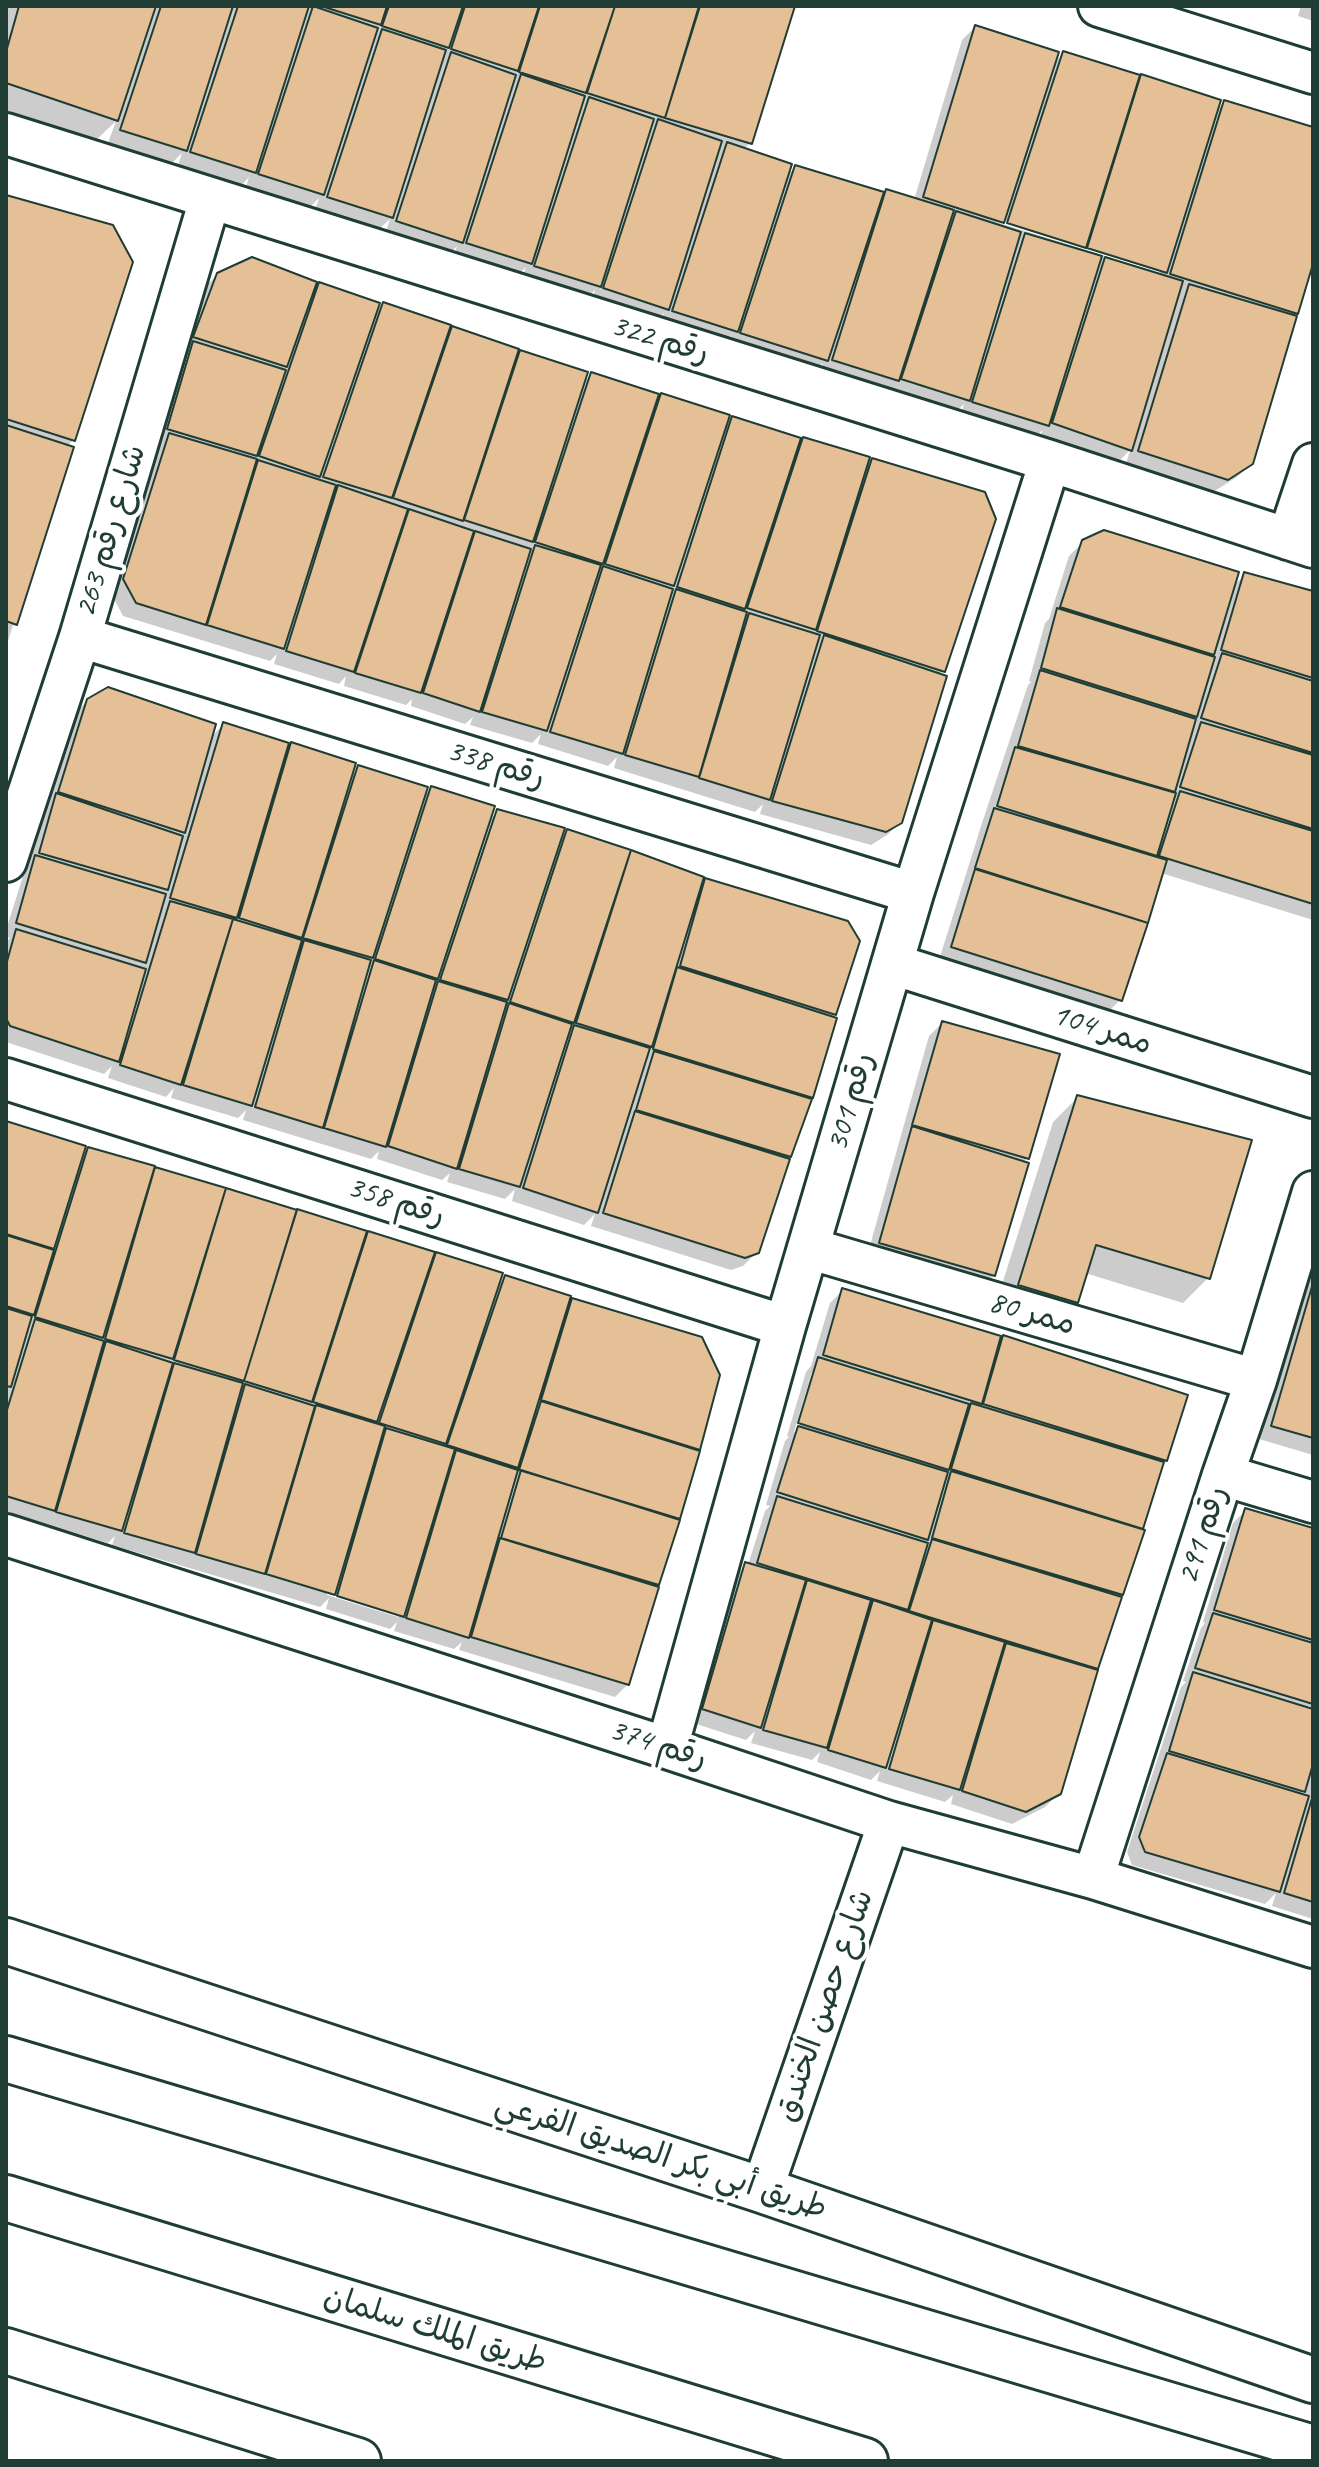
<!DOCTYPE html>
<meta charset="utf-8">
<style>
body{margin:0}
#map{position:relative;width:1319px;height:2467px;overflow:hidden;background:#fff;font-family:Caveat,sans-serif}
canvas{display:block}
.frame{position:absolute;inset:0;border:8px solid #1f3d34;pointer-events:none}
</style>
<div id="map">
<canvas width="1319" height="2467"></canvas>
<div class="frame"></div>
</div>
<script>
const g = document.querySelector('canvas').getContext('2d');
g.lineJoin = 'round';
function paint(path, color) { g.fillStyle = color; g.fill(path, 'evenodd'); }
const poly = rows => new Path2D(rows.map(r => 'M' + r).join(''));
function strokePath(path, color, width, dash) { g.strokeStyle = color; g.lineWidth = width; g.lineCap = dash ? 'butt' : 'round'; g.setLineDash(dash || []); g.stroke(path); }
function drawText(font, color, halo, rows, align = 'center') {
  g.font = font + ' Caveat,"Playpen Sans Arabic",sans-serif'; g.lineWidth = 8; g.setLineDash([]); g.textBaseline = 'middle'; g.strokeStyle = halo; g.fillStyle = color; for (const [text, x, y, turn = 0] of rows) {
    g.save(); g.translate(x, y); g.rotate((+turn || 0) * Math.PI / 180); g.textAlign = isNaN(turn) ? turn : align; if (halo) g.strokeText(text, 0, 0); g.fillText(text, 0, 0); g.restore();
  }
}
const shadow = poly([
 [6,6,793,6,750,143,743,150,785,177,796,167,883,194,886,191,914,200,962,40,975,27,1053,64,1064,53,1218,101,1215,112,1225,102,1313,130,1313,257,1296,313,1292,317,1251,463,1237,477,1213,492,1126,464,1130,450,1117,463,1040,436,1043,430,1034,438,961,415,964,404,955,413,820,373,823,363,813,373,728,346,732,335,724,344,660,324,664,313,655,322,592,301,595,290,586,299,522,278,526,267,517,276,454,256,457,246,449,255,385,234,390,219,378,230,315,210,319,198,310,207,246,187,249,177,242,185,178,165,182,153,172,163,108,143,116,121,91,145,6,116],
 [998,218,1160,269,1160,273,996,222],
 [1301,6,1313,6,1313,21,1298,16],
 [6,197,73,440,67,446,6,648],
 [252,259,378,305,375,312,383,304,445,336,453,328,586,373,583,383,592,374,727,417,724,426,733,418,868,458,865,467,873,460,943,671,939,675,901,822,887,835,871,845,760,814,763,804,755,812,614,768,617,757,608,766,538,744,541,734,532,743,470,725,473,717,465,724,411,706,412,699,406,705,344,686,346,676,339,684,274,664,277,654,270,661,123,616,111,593,156,448,161,443,155,441,204,288,218,274],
 [1083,542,1232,587,1245,575,1313,594,1313,920,1161,873,1120,1000,1107,1013,939,960,982,823,1028,685,1031,682,1029,681,1045,623,1049,619,1069,556],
 [88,700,210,738,223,725,283,753,292,745,350,777,359,768,422,798,431,789,488,821,498,812,559,840,567,831,701,878,698,887,706,880,834,1014,830,1018,835,1019,811,1098,786,1160,757,1252,743,1266,731,1270,591,1226,595,1214,584,1225,512,1201,515,1189,505,1199,447,1182,450,1173,442,1180,377,1159,379,1151,371,1159,243,1120,246,1110,238,1118,171,1098,174,1088,166,1097,108,1078,112,1066,104,1074,6,1042,6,942,10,938,6,937,6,930,74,714],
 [942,1023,1058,1056,1027,1158,1023,1163,994,1275,981,1288,867,1256,929,1036],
 [1078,1097,1208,1278,1183,1303,1085,1273,1076,1302,1051,1327,994,1310,1053,1122],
 [6,1123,81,1156,88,1149,432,1253,429,1263,437,1255,496,1287,505,1277,565,1308,572,1301,718,1375,678,1519,657,1584,654,1588,628,1684,615,1697,459,1650,462,1642,454,1649,394,1631,397,1622,390,1629,326,1609,329,1598,320,1607,112,1545,115,1536,108,1543,6,1512],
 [55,1239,58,1240,50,1276,44,1274],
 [328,1591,398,1613,398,1617,327,1595],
 [1313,1268,1313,1455,1259,1439,1308,1273],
 [843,1290,1002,1337,1186,1397,1165,1460,1161,1464,1059,1793,1045,1807,1012,1824,951,1804,953,1795,945,1802,877,1781,880,1771,871,1780,817,1762,820,1752,812,1760,751,1743,755,1731,746,1740,690,1722,733,1578,746,1565,748,1565,765,1511,770,1506,766,1505,785,1441,789,1437,787,1436,806,1372,811,1366,830,1303],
 [812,1372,816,1372,797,1434,794,1432],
 [889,1602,902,1606,901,1610,904,1606,911,1609,910,1615,888,1604],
 [1246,1510,1313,1530,1313,1919,1272,1906,1276,1893,1265,1904,1132,1865,1127,1852,1181,1687,1186,1682,1183,1681,1201,1628,1205,1623,1203,1622,1233,1523],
 [1308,1786,1304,1797,1299,1795]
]);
const building = poly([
 [19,6,156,6,118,121,6,83,6,52,19,6],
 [161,6,233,6,187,151,120,130,161,6],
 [238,6,309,6,256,173,190,152,238,6],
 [313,6,378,28,324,195,258,174,313,6],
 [321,6,387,6,381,25,321,6],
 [389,6,463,6,449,48,382,26,389,6],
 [465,6,539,6,518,71,451,49,465,6],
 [540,6,615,6,586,93,519,72,540,6],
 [615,6,699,6,665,118,587,93,615,6],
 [700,6,795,6,752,144,665,118,700,6],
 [975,25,1059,52,1004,223,923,197,975,25],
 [382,29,446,50,393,218,327,197,382,29],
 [1063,51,1140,75,1086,248,1007,223,1063,51],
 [451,52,516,75,463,243,396,221,451,52],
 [521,74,585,96,532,264,466,243,521,74],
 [1141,74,1221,100,1167,273,1087,248,1141,74],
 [589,97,654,119,601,287,534,266,589,97],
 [1224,100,1313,127,1313,264,1298,314,1170,274,1224,100],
 [658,119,722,141,669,310,603,288,658,119],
 [727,142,792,164,738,332,672,311,727,142],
 [795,165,884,192,828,361,740,333,795,165],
 [886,189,954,210,899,381,832,360,886,189],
 [6,195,113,225,133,262,75,441,6,419,6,195],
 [956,211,1021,232,970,401,901,379,956,211],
 [1025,233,1102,256,1049,426,972,402,1025,233],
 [252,257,317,282,287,367,193,337,217,273,252,257],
 [1105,257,1183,281,1132,451,1052,423,1105,257],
 [319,282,380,303,320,477,259,456,319,282],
 [1189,284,1297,316,1253,464,1228,480,1138,451,1189,284],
 [383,302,451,325,392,498,323,477,383,302],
 [452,326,519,349,463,521,393,498,452,326],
 [193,341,286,370,257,456,167,429,193,341],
 [520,350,588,372,533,542,464,520,520,350],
 [591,372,659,394,603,564,535,542,591,372],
 [661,393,730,415,674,586,605,564,661,393],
 [732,416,801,438,745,609,677,587,732,416],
 [6,425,74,447,17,625,6,621,6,425],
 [169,433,257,459,206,625,136,603,123,579,169,433],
 [803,437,870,457,816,630,747,608,803,437],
 [872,458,985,492,996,519,945,672,817,631,872,458],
 [258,460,336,485,284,649,207,625,258,460],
 [338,485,408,509,354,672,286,651,338,485],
 [409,509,474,531,421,693,355,673,409,509],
 [1104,530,1239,572,1214,655,1060,607,1082,540,1104,530],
 [475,531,531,549,480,712,423,693,475,531],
 [535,545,601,565,547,731,482,712,535,545],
 [603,566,673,589,623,754,550,732,603,566],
 [1244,572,1313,591,1313,678,1221,650,1244,572],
 [676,589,747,612,699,777,625,755,676,589],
 [1057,608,1215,657,1197,717,1041,668,1057,608],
 [749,613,820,635,770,800,699,778,749,613],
 [824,635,947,676,902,823,886,832,772,801,824,635],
 [1222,653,1313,681,1313,753,1201,718,1222,653],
 [1040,670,1196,719,1175,792,1018,746,1040,670],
 [108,687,216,724,185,833,58,792,87,699,108,687],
 [223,722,289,743,237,918,170,898,223,722],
 [1201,722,1313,755,1313,829,1180,787,1201,722],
 [291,742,356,763,302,938,239,918,291,742],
 [1015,747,1176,793,1157,856,997,806,1015,747],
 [358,765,428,787,373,958,303,938,358,765],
 [431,786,495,806,438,979,375,959,431,786],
 [1180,791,1313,831,1313,904,1159,856,1180,791],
 [56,793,183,836,168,890,39,853,56,793],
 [994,808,1167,860,1148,923,975,868,994,808],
 [497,809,565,828,508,1000,440,980,497,809],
 [567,829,631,850,574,1023,510,1002,567,829],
 [631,850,704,877,652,1047,576,1023,631,850],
 [35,855,166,894,146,963,16,923,35,855],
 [975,869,1148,923,1122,1001,951,947,975,869],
 [705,878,848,921,860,941,836,1015,680,966,705,878],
 [170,901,233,919,181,1085,120,1065,170,901],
 [233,919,302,940,252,1106,183,1085,233,919],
 [16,929,146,969,119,1062,10,1026,6,1018,6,965,16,929],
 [304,940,371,960,323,1128,255,1107,304,940],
 [374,960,436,980,386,1147,324,1128,374,960],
 [677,967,837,1018,813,1098,653,1049,677,967],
 [438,981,507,1002,457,1169,388,1146,438,981],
 [509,1003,572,1024,520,1187,459,1169,509,1003],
 [942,1021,1060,1054,1029,1159,912,1125,942,1021],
 [574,1025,650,1048,598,1213,523,1188,574,1025],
 [654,1051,812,1099,791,1157,636,1110,654,1051],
 [1077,1095,1252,1140,1210,1279,1096,1245,1078,1303,1018,1285,1077,1095],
 [635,1111,790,1159,759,1253,745,1258,603,1213,635,1111],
 [6,1121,86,1146,54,1249,6,1234,6,1121],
 [912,1126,1029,1163,995,1276,879,1243,912,1126],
 [88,1147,155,1166,103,1338,35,1317,88,1147],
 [155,1167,226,1188,173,1359,105,1339,155,1167],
 [226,1188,297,1210,244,1381,174,1360,226,1188],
 [297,1209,367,1231,312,1402,244,1381,297,1209],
 [368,1231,435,1252,377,1422,313,1402,368,1231],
 [6,1235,54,1250,34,1315,6,1306,6,1235],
 [436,1252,503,1273,446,1444,379,1423,436,1252],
 [505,1275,571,1296,518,1468,447,1445,505,1275],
 [1313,1283,1313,1438,1271,1426,1313,1283],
 [842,1288,1001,1336,982,1404,823,1355,842,1288],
 [572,1298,702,1337,720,1375,700,1450,541,1400,572,1298],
 [6,1308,32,1316,11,1387,6,1386,6,1308],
 [35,1319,104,1341,55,1511,6,1496,6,1413,35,1319],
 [1003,1335,1188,1395,1167,1461,983,1404,1003,1335],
 [106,1341,173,1363,122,1531,56,1512,106,1341],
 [818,1357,969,1404,949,1470,798,1423,818,1357],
 [174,1363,243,1383,195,1553,124,1533,174,1363],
 [245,1384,315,1406,265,1574,196,1554,245,1384],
 [541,1401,700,1451,680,1519,519,1470,541,1401],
 [971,1403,1164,1462,1143,1529,951,1469,971,1403],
 [316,1405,385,1426,335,1595,266,1574,316,1405],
 [798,1426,948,1472,928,1540,777,1492,798,1426],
 [386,1428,455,1449,404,1617,337,1596,386,1428],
 [456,1450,518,1470,469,1638,406,1618,456,1450],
 [521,1470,680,1520,659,1585,501,1538,521,1470],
 [951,1471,1145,1530,1123,1595,932,1538,951,1471],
 [777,1496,928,1543,908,1610,757,1563,777,1496],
 [1245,1508,1313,1528,1313,1640,1214,1610,1245,1508],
 [500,1538,659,1587,629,1685,471,1637,500,1538],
 [932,1539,1122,1597,1098,1669,909,1611,932,1539],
 [745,1562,806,1580,761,1728,702,1709,745,1562],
 [807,1580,871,1600,827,1748,763,1730,807,1580],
 [873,1600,932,1620,886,1768,828,1750,873,1600],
 [1213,1613,1313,1643,1313,1704,1195,1668,1213,1613],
 [933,1620,1005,1642,960,1790,889,1769,933,1620],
 [1006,1643,1098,1670,1061,1794,1026,1812,962,1791,1006,1643],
 [1193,1672,1313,1709,1313,1764,1305,1792,1169,1751,1193,1672],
 [1167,1753,1309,1796,1280,1892,1145,1852,1139,1837,1167,1753],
 [1313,1795,1313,1902,1284,1893,1313,1795]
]);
const street = poly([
 [1099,6,1313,73],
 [6,134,1050,461,1313,547],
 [1288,539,1313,464],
 [80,637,913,893],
 [6,861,80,637,210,199],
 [892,964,1313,1097],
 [6,1079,785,1326],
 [808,1248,1256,1380],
 [1223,1475,1313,1502],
 [6,1535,667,1748,889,1822,1093,1878,1313,1947],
 [667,1748,785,1326,913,893,1050,461],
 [1093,1878,1223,1475,1256,1380,1313,1192],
 [762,2190,889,1822]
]);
const secondary = poly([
 [6,1941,762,2190,1313,2380],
 [6,2059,1313,2448]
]);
const highway = poly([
 [6,2198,865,2461],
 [6,2351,358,2461]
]);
const streetNames = [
 ["رقم 322",660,340,17],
 ["شارع رقم 263",111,531,-73],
 ["رقم 338",496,765,17],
 ["ممر 104",1102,1030,18],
 ["رقم 301",851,1102,-74],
 ["رقم 358",396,1202,18],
 ["ممر 80",1032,1314,16],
 ["رقم 291",1203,1535,-72],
 ["رقم 374",658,1745,18],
 ["شارع حصن الخندق",825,2006,-71],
 ["طريق أبي بكر الصديق الفرعي",661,2157,18],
 ["طريق الملك سلمان",435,2330,17]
];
paint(shadow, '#0003');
paint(building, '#e5c096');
strokePath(building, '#1f3d34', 2);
strokePath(street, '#1f3d34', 46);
strokePath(secondary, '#1f3d34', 50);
strokePath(highway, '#1f3d34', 50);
strokePath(street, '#fff', 40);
strokePath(secondary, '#fff', 44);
strokePath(highway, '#fff', 44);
drawText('32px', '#1f3d34', '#fff', streetNames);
</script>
